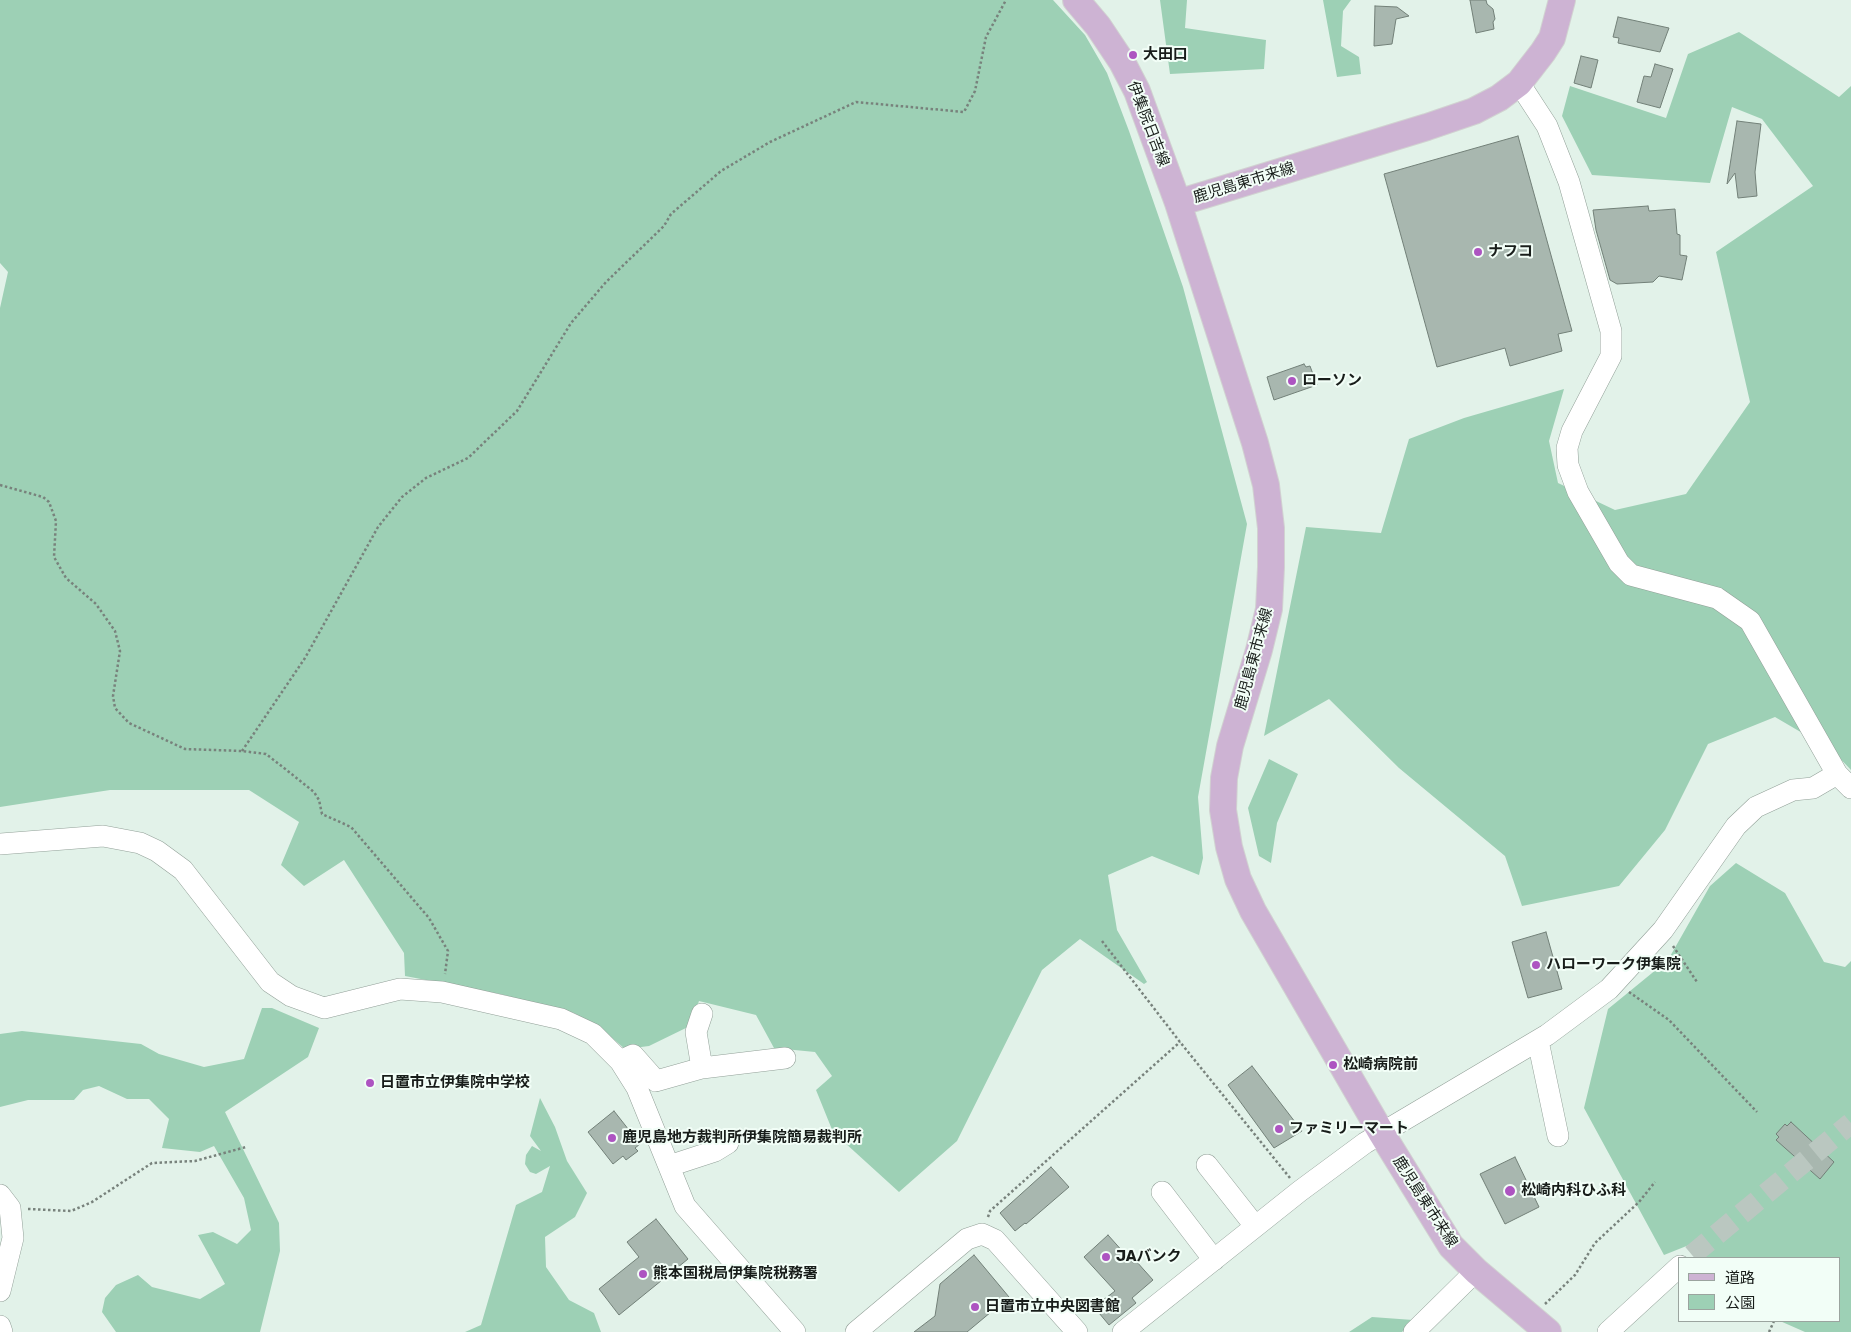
<!DOCTYPE html>
<meta charset="utf-8">
<style>
body{margin:0}
#map{position:relative;width:1851px;height:1332px;overflow:hidden;background:#e2f2e9;font-family:Rubik,"Noto Sans JP",sans-serif}
canvas{display:block}
.legend{position:absolute;left:1678px;top:1257px;width:162px;height:65px;box-sizing:border-box;background:#f2fef7;border:1px solid #9ba49f;margin:0;padding:6px 9px;list-style:none;font-size:15px;color:#181d1a}
.legend li{display:flex;align-items:center;gap:10px;height:25px}
.legend b{width:25px;border:1px solid #9ba49f}
</style>
<div id="map">
<canvas width="1851" height="1332"></canvas>
<ul class="legend">
<li><b style="height:6px;background:#cdb3d3"></b>道路</li>
<li><b style="height:14px;background:#9dd0b5"></b>公園</li>
</ul>
</div>
<script>
const g = document.querySelector('canvas').getContext('2d');
g.lineJoin = 'round';
function paint(path, color) { g.fillStyle = color; g.fill(path, 'evenodd'); }
const poly = rows => new Path2D(rows.map(r => 'M' + r).join(''));
function strokePath(path, color, width, dash) { g.strokeStyle = color; g.lineWidth = width; g.lineCap = dash ? 'butt' : 'round'; g.setLineDash(dash || []); g.stroke(path); }
function drawText(font, color, halo, rows, align = 'center') {
  g.font = font + ' Rubik,"Noto Sans JP",sans-serif'; g.lineWidth = 4; g.setLineDash([]); g.textBaseline = 'middle'; g.strokeStyle = halo; g.fillStyle = color; for (const [text, x, y, turn = 0] of rows) {
    g.save(); g.translate(x, y); g.rotate((+turn || 0) * Math.PI / 180); g.textAlign = isNaN(turn) ? turn : align; if (halo) g.strokeText(text, 0, 0); g.fillText(text, 0, 0); g.restore();
  }
}
const green = poly([
 [0,0,1053,0,1085,35,1107,73,1129,131,1183,287,1247,524,1198,797,1203,858,1199,875,1152,856,1108,875,1117,930,1147,982,1144,984,1080,939,1042,970,957,1141,899,1192,833,1132,816,1090,832,1076,815,1052,774,1048,756,1015,699,1001,690,1026,649,1046,625,1049,598,1026,574,1013,500,994,405,976,404,953,344,860,304,886,281,865,299,822,249,790,110,790,0,807,0,308,8,272,0,263],
 [1160,0,1187,0,1185,28,1266,40,1264,69,1170,74],
 [1323,0,1351,0,1343,11,1341,46,1359,57,1361,74,1337,77],
 [1739,32,1839,97,1851,86,1851,770,1833,751,1775,717,1708,744,1665,830,1619,886,1522,906,1505,856,1399,768,1329,699,1264,736,1306,527,1381,533,1409,439,1464,418,1564,389,1549,441,1558,483,1615,510,1686,494,1750,402,1716,252,1813,186,1762,119,1732,107,1710,183,1592,175,1562,116,1570,86,1666,118,1688,54],
 [1269,759,1298,774,1277,823,1271,863,1259,856,1248,808],
 [1736,863,1785,893,1824,962,1845,967,1851,961,1851,1332,1805,1332,1780,1321,1840,1321,1840,1258,1701,1258,1689,1245,1664,1255,1584,1108,1608,1009,1668,960,1710,886],
 [262,1008,272,1008,319,1028,308,1057,225,1112,279,1223,280,1251,260,1332,116,1332,102,1312,105,1298,116,1285,138,1275,152,1287,200,1299,225,1284,198,1235,213,1232,237,1244,251,1230,244,1198,214,1146,200,1152,162,1148,169,1119,149,1099,127,1099,99,1086,83,1090,74,1100,28,1100,0,1107,0,1034,22,1031,141,1044,159,1054,204,1067,244,1059],
 [540,1098,555,1127,567,1161,587,1193,575,1217,545,1237,546,1267,569,1300,594,1313,601,1332,465,1332,481,1325,516,1205,542,1192,550,1166,536,1174,530,1172,525,1164,526,1155,532,1146,541,1151,530,1136],
 [1372,1317,1413,1320,1402,1332,1349,1332]
]);
const building = poly([
 [1470,0,1486,0,1487,4,1493,9,1495,19,1493,22,1494,29,1476,33,1470,0],
 [1375,6,1397,7,1409,16,1396,19,1392,44,1374,46,1375,6],
 [1618,17,1669,28,1660,52,1618,43,1619,38,1613,37,1618,17],
 [1581,56,1598,60,1591,88,1574,83,1581,56],
 [1655,64,1673,69,1660,108,1637,102,1644,76,1651,77,1655,64],
 [1737,121,1761,124,1755,172,1757,196,1738,198,1735,173,1727,184,1737,121],
 [1518,136,1572,331,1558,334,1562,351,1510,366,1505,348,1437,367,1384,174,1518,136],
 [1648,206,1649,211,1675,209,1677,234,1680,235,1680,255,1687,256,1682,280,1659,276,1653,282,1617,284,1610,280,1596,230,1593,210,1648,206],
 [1304,364,1306,367,1310,366,1317,385,1274,400,1267,377,1304,364],
 [1546,932,1562,989,1528,998,1512,942,1546,932],
 [1252,1066,1302,1131,1274,1148,1228,1085,1252,1066],
 [614,1111,640,1144,635,1148,638,1151,626,1160,623,1156,613,1164,588,1132,614,1111],
 [1791,1122,1834,1162,1820,1179,1776,1140,1779,1137,1776,1134,1785,1124,1787,1126,1791,1122],
 [1515,1157,1539,1207,1505,1224,1480,1174,1515,1157],
 [1051,1167,1069,1187,1026,1224,1025,1223,1015,1231,1000,1213,1051,1167],
 [656,1219,688,1259,619,1315,599,1289,639,1257,627,1242,656,1219],
 [1108,1235,1133,1263,1136,1261,1153,1280,1132,1298,1136,1303,1109,1325,1094,1307,1115,1291,1084,1257,1108,1235],
 [974,1255,1009,1297,967,1332,914,1332,935,1316,940,1284,974,1255]
]);
const minorTunnel = poly([
 [1692,1255,1851,1123]
]);
const path = poly([
 [0,485,43,497,49,502,56,521,54,557,66,578,96,604,115,631,120,651,113,696,115,708,129,723,185,749,242,751,266,754,284,768,314,792,319,800,322,814,351,827,429,918,448,951,445,974],
 [242,751,305,658,378,527,402,497,426,478,468,458,517,411,571,323,606,282,664,226,671,214,721,171,770,142,856,102,964,112,975,91,986,37,1006,0],
 [1102,941,1180,1042,1290,1178],
 [1673,946,1697,982],
 [1629,992,1669,1020,1757,1112],
 [28,1209,71,1211,92,1202,152,1163,195,1161,246,1147],
 [988,1217,990,1211,1180,1042],
 [1545,1304,1575,1275,1595,1243,1639,1202,1655,1182],
 [1769,1332,1774,1321]
]);
const minor = poly([
 [1519,83,1547,126,1569,182,1611,331,1611,356,1572,431,1567,448,1568,465,1578,492,1619,563,1631,575,1717,598,1750,621,1837,774,1851,788],
 [0,844,103,836,140,843,157,851,183,870,270,982,291,996,324,1008,400,989,442,992,561,1019,593,1034,620,1061,637,1088,685,1206,795,1332],
 [1538,1041,1558,1136],
 [620,1061,633,1055,656,1081,702,1068,785,1058],
 [702,1068,696,1032,702,1014],
 [1207,1165,1255,1226],
 [669,1166,715,1151,728,1143],
 [1162,1192,1214,1260],
 [0,1195,10,1208,13,1238,0,1291],
 [0,1326,2,1332],
 [856,1332,967,1239,982,1234,995,1240,1077,1332],
 [1123,1332,1300,1191,1365,1143,1547,1035,1609,989,1663,930,1736,826,1756,807,1793,790,1813,788,1837,774],
 [1414,1332,1476,1271],
 [1608,1332,1680,1266]
]);
const major = poly([
 [1076,0,1098,26,1122,62,1137,91,1178,203,1255,443,1266,485,1271,528,1271,567,1269,609,1259,650,1230,746,1224,778,1223,810,1229,847,1238,879,1253,911,1382,1134,1451,1246,1476,1271,1548,1332],
 [1178,203,1427,127,1474,111,1499,98,1519,83,1543,52,1552,38,1562,0]
]);
const markers = [
 [1133,55,5,"#ad54c1"],
 [1478,252,5,"#ad54c1"],
 [1292,381,5,"#ad54c1"],
 [1536,965,5,"#ad54c1"],
 [1333,1065,5,"#ad54c1"],
 [370,1083,5,"#ad54c1"],
 [1279,1129,5,"#ad54c1"],
 [612,1138,5,"#ad54c1"],
 [1510,1191,6,"#ad54c1"],
 [1106,1257,5,"#ad54c1"],
 [643,1274,5,"#ad54c1"],
 [975,1307,5,"#ad54c1"]
];
const poiNames = [
 ["大田口",1143,55],
 ["ナフコ",1488,252],
 ["ローソン",1302,381],
 ["ハローワーク伊集院",1546,965],
 ["松崎病院前",1343,1065],
 ["日置市立伊集院中学校",380,1083],
 ["ファミリーマート",1289,1129],
 ["鹿児島地方裁判所伊集院簡易裁判所",622,1138],
 ["松崎内科ひふ科",1521,1191],
 ["JAバンク",1116,1257],
 ["熊本国税局伊集院税務署",653,1274],
 ["日置市立中央図書館",985,1307]
];
const streetNames = [
 ["伊集院日吉線",1148,124,69],
 ["鹿児島東市来線",1244,183,-17],
 ["鹿児島東市来線",1254,659,-75],
 ["鹿児島東市来線",1425,1202,57]
];
paint(green, '#9dd0b5');
paint(building, '#a8b7af');
strokePath(building, '#728078', 1);
strokePath(minorTunnel, '#bac7c0', 21, [21, 11]);
strokePath(minor, '#92a098', 22);
strokePath(major, '#d1d2d1', 28);
strokePath(path, '#78827c', 2.5, [2.5, 2.5]);
strokePath(minor, '#fff', 21);
strokePath(major, '#cdb3d3', 26);
for (const [x, y, r, color] of markers) { const dot = new Path2D(); dot.arc(x, y, r, 0, 2 * Math.PI); g.fillStyle = color; g.fill(dot); strokePath(dot, '#f2fef7', 2); }
drawText('bold 15px', '#181d1a', '#f2fef7', poiNames, 'left');
drawText('15px', '#181d1a', '#f2fef7', streetNames);
</script>
